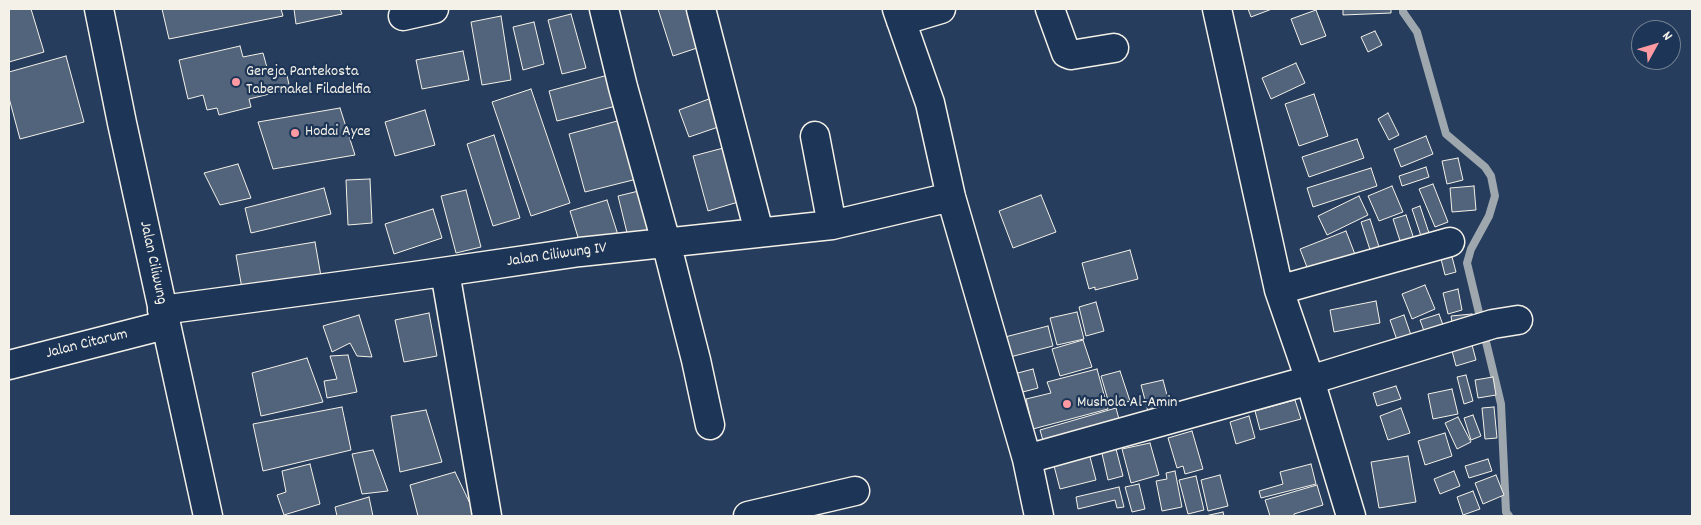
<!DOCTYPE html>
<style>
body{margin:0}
#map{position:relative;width:1701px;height:525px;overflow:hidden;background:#263d5d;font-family:Dekko,sans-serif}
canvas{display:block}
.frame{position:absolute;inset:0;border:10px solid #f4f1e8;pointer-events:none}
.north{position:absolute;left:1631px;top:20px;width:50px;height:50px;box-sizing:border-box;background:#1d3557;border:1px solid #738091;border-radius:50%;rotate:51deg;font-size:14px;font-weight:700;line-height:20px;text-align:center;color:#f4f1e8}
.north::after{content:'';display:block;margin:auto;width:18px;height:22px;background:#ff9aa2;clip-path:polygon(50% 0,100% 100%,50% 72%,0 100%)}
</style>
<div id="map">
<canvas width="1701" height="525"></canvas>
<div class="frame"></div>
<div class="north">N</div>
</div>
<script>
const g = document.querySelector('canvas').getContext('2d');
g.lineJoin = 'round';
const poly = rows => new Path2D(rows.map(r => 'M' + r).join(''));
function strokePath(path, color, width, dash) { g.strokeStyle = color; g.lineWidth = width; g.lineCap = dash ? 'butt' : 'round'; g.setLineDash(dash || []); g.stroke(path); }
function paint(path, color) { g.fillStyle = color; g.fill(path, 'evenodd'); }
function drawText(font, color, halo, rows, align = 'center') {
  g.font = font + ' Dekko,sans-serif'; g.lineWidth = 4.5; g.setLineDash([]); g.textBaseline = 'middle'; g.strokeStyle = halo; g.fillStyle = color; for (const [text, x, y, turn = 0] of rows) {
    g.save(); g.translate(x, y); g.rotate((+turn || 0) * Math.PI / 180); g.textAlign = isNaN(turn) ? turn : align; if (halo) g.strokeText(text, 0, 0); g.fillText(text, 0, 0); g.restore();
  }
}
const stream = poly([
 [1403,9,1403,12,1417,32,1446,134,1485,167,1491,176,1495,196,1489,216,1471,249,1467,263,1501,404,1506,512,1509,516]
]);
const building = poly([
 [9,9,31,9,44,52,9,62,9,9],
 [162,9,281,9,283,16,169,39,162,9],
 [294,9,340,9,342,14,296,24,294,9],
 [658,9,691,9,703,46,673,56,658,9],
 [1248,9,1272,9,1251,17,1248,9],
 [1343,9,1391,9,1391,13,1343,15,1343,9],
 [1316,10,1326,36,1301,45,1291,19,1316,10],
 [571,14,586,68,562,74,548,20,571,14],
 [501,16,511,80,482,85,471,22,501,16],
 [534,22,544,64,523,70,513,27,534,22],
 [1375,31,1382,45,1368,52,1361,37,1375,31],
 [240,46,243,57,263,53,269,75,286,71,290,89,249,99,251,107,219,115,217,108,207,110,203,95,188,99,179,60,240,46],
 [463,51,469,80,422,89,416,60,463,51],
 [66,56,84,122,20,139,9,98,9,72,66,56],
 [1296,63,1305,83,1271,99,1262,78,1296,63],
 [608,75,616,106,557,121,549,91,608,75],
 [531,89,570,203,531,216,492,102,531,89],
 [1314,94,1328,136,1299,146,1285,104,1314,94],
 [717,96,727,124,689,137,679,110,717,96],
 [340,108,355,155,273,169,258,122,340,108],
 [425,110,435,145,395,156,385,122,425,110],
 [1388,113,1399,135,1389,140,1378,119,1388,113],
 [621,120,637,179,585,192,569,134,621,120],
 [494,135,520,218,493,226,467,144,494,135],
 [1426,136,1433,154,1401,167,1394,149,1426,136],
 [1357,139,1364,158,1309,177,1302,157,1357,139],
 [731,146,745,200,708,211,693,156,731,146],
 [1458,158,1463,180,1447,184,1442,161,1458,158],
 [238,164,251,198,220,205,204,173,238,164],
 [1426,167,1429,177,1402,186,1399,176,1426,167],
 [1371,168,1377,186,1313,207,1307,188,1371,168],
 [370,179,372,223,348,225,346,180,370,179],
 [1433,184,1448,222,1435,227,1419,189,1433,184],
 [1392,186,1403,212,1379,221,1368,196,1392,186],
 [1474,186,1476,210,1452,212,1450,188,1474,186],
 [324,188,331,214,251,233,245,208,324,188],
 [651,188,662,229,628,237,618,196,651,188],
 [466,190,481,247,456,253,441,196,466,190],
 [1041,195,1056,232,1013,248,999,211,1041,195],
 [1359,196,1368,215,1327,235,1318,216,1359,196],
 [607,200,618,235,581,247,570,211,607,200],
 [1420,206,1429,233,1421,236,1412,209,1420,206],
 [433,209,442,238,394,254,385,224,433,209],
 [1406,215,1415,242,1402,247,1393,219,1406,215],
 [1370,219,1382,256,1373,259,1361,222,1370,219],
 [1346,231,1356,257,1310,275,1300,249,1346,231],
 [315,242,322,282,243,294,236,255,315,242],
 [1130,250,1138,279,1095,290,1095,287,1089,289,1082,263,1130,250],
 [1451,253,1456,272,1445,275,1440,255,1451,253],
 [1425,285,1435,309,1412,319,1402,294,1425,285],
 [1458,289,1462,310,1448,314,1443,293,1458,289],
 [1376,301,1380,323,1334,332,1330,310,1376,301],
 [1096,302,1104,331,1086,336,1079,307,1096,302],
 [1077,312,1084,339,1057,345,1050,318,1077,312],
 [429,313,437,356,404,362,395,320,429,313],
 [1439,314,1447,336,1428,342,1420,320,1439,314],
 [1472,314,1474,325,1453,328,1451,316,1472,314],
 [359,315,372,357,357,356,350,343,332,352,323,326,359,315],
 [1404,315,1412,338,1398,343,1390,320,1404,315],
 [1048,326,1053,346,1010,357,1005,337,1048,326],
 [1083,340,1092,367,1060,376,1052,349,1083,340],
 [1472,345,1476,360,1456,366,1452,351,1472,345],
 [348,355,357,392,327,398,324,381,337,379,330,356,348,355],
 [307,358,323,402,261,416,252,373,307,358],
 [1033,369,1038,388,1019,393,1014,374,1033,369],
 [1097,369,1108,409,1033,429,1026,399,1051,393,1047,382,1097,369],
 [1120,371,1130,401,1110,407,1101,376,1120,371],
 [1466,375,1473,401,1464,404,1457,377,1466,375],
 [1493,377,1496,395,1478,398,1475,380,1493,377],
 [1163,380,1171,410,1149,415,1141,385,1163,380],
 [1396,386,1401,399,1377,406,1373,393,1396,386],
 [1452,389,1458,414,1433,419,1428,394,1452,389],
 [1295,400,1301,419,1260,430,1255,411,1295,400],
 [342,407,351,450,263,471,253,424,342,407],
 [1494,407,1497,438,1485,439,1482,408,1494,407],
 [1116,408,1122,430,1045,448,1040,430,1116,408],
 [1401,408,1410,433,1388,440,1380,416,1401,408],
 [426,410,442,462,400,472,391,416,426,410],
 [1473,415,1481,436,1471,440,1464,418,1473,415],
 [1249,416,1255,438,1236,444,1230,422,1249,416],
 [1458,417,1471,442,1457,449,1445,423,1458,417],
 [1192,431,1203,469,1185,474,1183,466,1177,468,1168,438,1192,431],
 [1445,433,1452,456,1425,465,1418,441,1445,433],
 [1150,443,1159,475,1131,483,1122,449,1150,443],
 [1115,445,1123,476,1108,480,1101,449,1115,445],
 [373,450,388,491,362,494,352,454,373,450],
 [1089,453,1096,480,1060,489,1053,462,1089,453],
 [1408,456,1416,502,1379,508,1371,462,1408,456],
 [1488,459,1492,471,1469,478,1465,466,1488,459],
 [310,464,320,504,284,515,277,495,286,492,282,471,310,464],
 [1311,464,1316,484,1261,498,1259,491,1283,484,1280,472,1311,464],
 [1175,471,1182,507,1162,511,1156,481,1167,479,1166,473,1175,471],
 [1454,471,1460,486,1440,494,1434,479,1454,471],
 [455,472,476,516,418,516,410,485,455,472],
 [1220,475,1228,506,1208,511,1201,480,1220,475],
 [1496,475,1504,495,1483,504,1475,483,1496,475],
 [1196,476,1204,510,1188,514,1179,480,1196,476],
 [1139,484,1145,509,1132,512,1125,487,1139,484],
 [1317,485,1323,505,1294,514,1294,516,1270,516,1265,500,1317,485],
 [1119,487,1124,507,1117,508,1115,500,1078,509,1076,497,1119,487],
 [1473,491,1480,509,1463,515,1457,497,1473,491],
 [369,497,373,516,337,516,335,507,369,497],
 [1223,512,1224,516,1205,516,1223,512]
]);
const minor = poly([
 [604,9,623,87,666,242,696,360,710,425],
 [701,9,759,232],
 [897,9,930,103,951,197,1027,459,1039,516],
 [1050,9,1066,53,1071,55,1114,48],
 [1217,9,1279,290,1310,380,1351,516],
 [403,16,434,9],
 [901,21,941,9],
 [815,136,832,225],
 [445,272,487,516],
 [1279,290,1450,242],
 [162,310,415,276,580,252,832,225,951,197],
 [9,365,165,325],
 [1027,459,1310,380,1493,324,1518,320],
 [748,516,855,491]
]);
const primary = poly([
 [99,9,122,123,208,516]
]);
const markers = [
 [236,82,5,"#ff9aa2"],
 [295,133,5,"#ff9aa2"],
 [1067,404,5,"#ff9aa2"]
];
const poiNames = [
 ["Gereja Pantekosta",246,73],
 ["Tabernakel Filadelfia",246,91],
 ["Hodai Ayce",305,133],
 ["Mushola Al-Amin",1077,404]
];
const streetNames = [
 ["Jalan Ciliwung IV",557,256,-8],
 ["Jalan Ciliwung",152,263,78],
 ["Jalan Citarum",87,345,-14]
];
strokePath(stream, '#9fa7ae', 8);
paint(building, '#52647b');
strokePath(building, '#f4f1e8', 1);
strokePath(minor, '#f4f1e8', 31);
strokePath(primary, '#f4f1e8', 31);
strokePath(minor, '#1d3557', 28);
strokePath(primary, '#1d3557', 28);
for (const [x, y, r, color] of markers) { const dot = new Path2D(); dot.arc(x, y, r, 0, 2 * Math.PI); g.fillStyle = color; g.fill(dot); strokePath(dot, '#1d3557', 2); }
drawText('16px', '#f4f1e8', '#1d3557', poiNames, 'left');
drawText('16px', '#f4f1e8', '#1d3557', streetNames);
</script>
